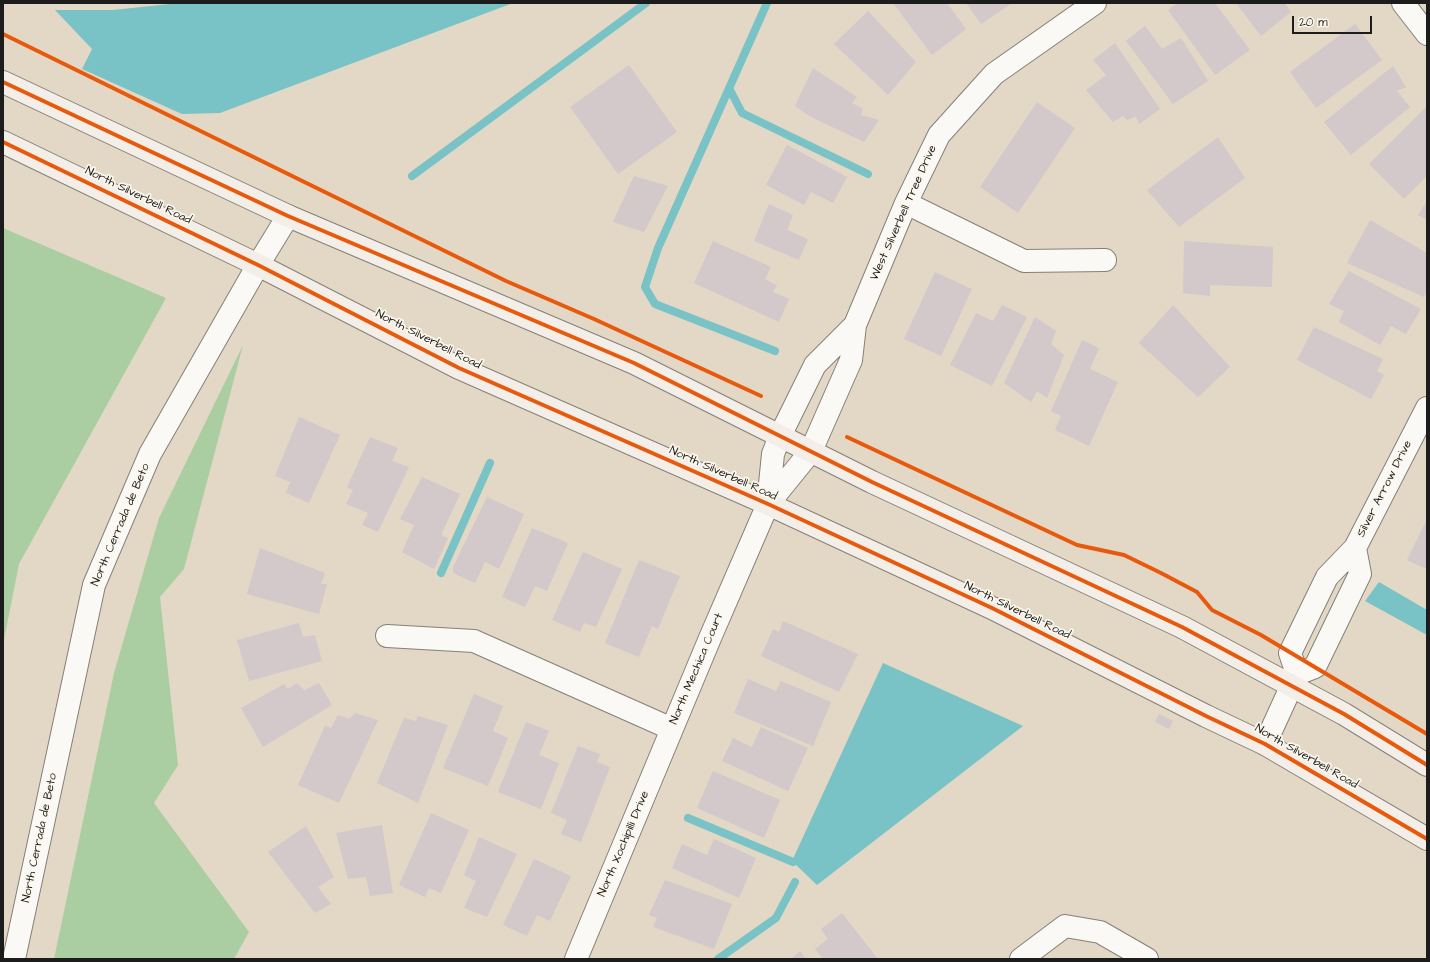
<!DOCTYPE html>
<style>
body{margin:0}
#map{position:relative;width:1430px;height:962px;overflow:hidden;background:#e2d8c5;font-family:"Architects Daughter",sans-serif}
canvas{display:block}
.frame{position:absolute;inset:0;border:4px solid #1c1c1c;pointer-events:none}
.scale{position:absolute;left:1292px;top:16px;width:80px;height:18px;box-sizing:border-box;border:2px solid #1c1c1c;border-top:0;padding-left:5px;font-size:12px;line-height:14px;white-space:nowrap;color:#1c1c1c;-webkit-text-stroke:3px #fbf7ec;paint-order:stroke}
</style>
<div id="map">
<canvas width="1430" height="962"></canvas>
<div class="frame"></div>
<div class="scale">20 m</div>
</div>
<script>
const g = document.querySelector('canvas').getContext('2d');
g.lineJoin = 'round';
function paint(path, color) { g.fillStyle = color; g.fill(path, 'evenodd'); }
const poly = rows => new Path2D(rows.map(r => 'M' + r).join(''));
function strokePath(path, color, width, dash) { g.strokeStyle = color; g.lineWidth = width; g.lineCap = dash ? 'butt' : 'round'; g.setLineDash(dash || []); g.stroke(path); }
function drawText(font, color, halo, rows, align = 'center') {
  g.font = font + ' "Architects Daughter",sans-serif'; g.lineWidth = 3.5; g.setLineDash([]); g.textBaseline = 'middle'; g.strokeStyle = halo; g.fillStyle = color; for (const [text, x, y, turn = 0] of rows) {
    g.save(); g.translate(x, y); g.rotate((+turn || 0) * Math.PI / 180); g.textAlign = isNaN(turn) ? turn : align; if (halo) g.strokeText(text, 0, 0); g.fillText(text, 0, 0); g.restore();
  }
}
const green = poly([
 [3,228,166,298,19,564,3,645],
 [243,345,184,569,160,597,178,765,154,803,249,932,234,959,54,959,114,673,159,518]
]);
const water = poly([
 [179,3,513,3,220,113,182,114,82,69,92,49,55,10,113,10],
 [1379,582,1427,610,1427,635,1365,601],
 [883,663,1023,726,817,885,792,861]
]);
const stream = poly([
 [767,3,658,248,645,287,655,304,775,351],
 [729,88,742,113,868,174],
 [412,176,646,3],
 [441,573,490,463],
 [688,818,793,862],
 [718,959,776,918,795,882]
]);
const building = poly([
 [893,3,947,3,966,29,932,55],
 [966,3,1012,3,981,24],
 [1178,3,1215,3,1250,50,1215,75,1168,10],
 [1236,3,1285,3,1291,12,1261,36],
 [868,11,916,62,888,95,834,44],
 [1355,24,1382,60,1316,108,1290,72],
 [1145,26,1162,49,1181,38,1208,81,1173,104,1126,41],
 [1115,43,1160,109,1139,124,1136,116,1127,120,1123,116,1113,122,1086,90,1106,75,1093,60],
 [629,65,677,132,618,174,570,107],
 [1393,66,1406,87,1397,91,1410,107,1351,155,1324,122],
 [813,68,857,97,852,103,863,109,861,115,879,120,864,142,811,117,795,106],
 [1037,102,1075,128,1018,213,980,187],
 [1427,106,1427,176,1404,199,1369,164],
 [1218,137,1245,178,1179,227,1147,190],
 [787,145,847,177,833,203,811,192,804,205,766,185],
 [634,176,668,186,644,232,613,222],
 [1427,201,1427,220,1418,215],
 [769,204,793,215,787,230,808,239,799,260,754,241],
 [1370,220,1427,253,1427,290,1424,297,1347,263],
 [713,241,771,267,765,279,777,285,773,292,789,299,779,322,694,283],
 [1184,241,1273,247,1272,287,1210,285,1210,296,1183,293],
 [1349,271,1421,309,1406,334,1391,326,1380,345,1339,322,1344,311,1329,304],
 [935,272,972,289,941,356,904,339],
 [1002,305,1027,317,992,386,950,365,976,313,993,321],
 [1173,305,1230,367,1198,397,1139,343],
 [1035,317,1056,331,1051,344,1064,355,1047,398,1037,391,1031,402,1004,383],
 [1314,327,1383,359,1377,371,1384,375,1371,399,1297,360],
 [1082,340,1099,348,1090,369,1118,382,1089,446,1055,430,1061,416,1051,411],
 [299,417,340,435,309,503,286,493,290,482,275,476],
 [370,437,398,448,392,461,409,467,378,532,362,525,368,513,346,504,353,490,347,487],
 [422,477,460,494,441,535,448,538,434,569,402,552,414,525,400,519],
 [487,497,524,514,499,569,485,562,475,583,453,573,453,567],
 [1427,519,1427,569,1407,560],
 [532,528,568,543,547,591,535,586,525,607,502,597],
 [260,548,325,573,321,584,327,584,319,614,247,594],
 [583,552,622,569,596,627,584,623,580,632,552,620],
 [639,560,680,576,658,629,652,626,639,657,605,643],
 [783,621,858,654,839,692,761,656,773,629,779,632],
 [299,623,303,637,315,635,322,661,249,681,237,640],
 [748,679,776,691,781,681,831,702,813,746,734,713],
 [297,683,304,690,319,683,332,705,263,747,241,708,284,684,288,689],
 [474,694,503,706,493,731,508,738,488,786,443,768],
 [355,713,378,720,339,803,298,785,325,726,331,728,338,715,349,719],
 [1159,714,1173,721,1169,729,1155,722],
 [418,716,448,725,418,803,377,783,404,718,416,721],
 [526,722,549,731,539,755,559,763,541,809,498,792],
 [761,727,808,748,788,791,722,761,733,738,752,747],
 [578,746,600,754,597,762,610,767,581,842,561,834,567,820,551,813],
 [713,771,780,800,764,838,697,808],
 [431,813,469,830,441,893,429,888,425,897,399,885],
 [382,825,393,893,370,896,366,877,348,879,336,833],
 [306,826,334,877,318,887,331,904,315,913,268,852],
 [479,837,517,854,487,917,464,908,476,881,464,875],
 [714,839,756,858,739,898,672,868,682,844,707,855],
 [534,859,571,876,550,921,537,915,527,936,503,925],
 [665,880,732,904,714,949,653,927,657,918,649,915],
 [842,913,878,959,823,959,815,949,828,939,821,929],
 [800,951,806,959,791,959]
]);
const street = poly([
 [1403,3,1427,34],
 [906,203,1024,261,1105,260],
 [768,504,811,451,851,360,855,325,906,203,939,135,994,74,1095,3],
 [387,636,474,641,672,729,710,638,768,504,773,454,780,436,815,365,855,325],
 [1297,674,1290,653,1327,577,1355,548,1427,408],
 [1297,674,1315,667,1360,574,1355,548],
 [1265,744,1297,674],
 [14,959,94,585,150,454,258,265,288,216],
 [576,959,672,729],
 [1021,959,1065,926,1100,932,1147,959]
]);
const secondary = poly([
 [3,82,288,216,634,363,872,482,1182,627,1344,714,1427,765],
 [3,142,258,265,459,368,768,504,992,608,1206,716,1265,744,1427,839]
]);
const cycleway = poly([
 [3,34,506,281,594,319,761,396],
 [3,82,288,216,634,363,872,482,1182,627,1344,714,1427,765],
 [3,142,258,265,459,368,768,504,992,608,1206,716,1265,744,1427,839],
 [847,437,1077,545,1124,555,1161,573,1197,592,1212,610,1261,635,1427,734]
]);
const streetNames = [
 ["North Silverbell Road",138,196,26],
 ["West Silverbell Tree Drive",904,213,-66],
 ["North Silverbell Road",428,340,27],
 ["North Silverbell Road",723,474,24],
 ["Silver Arrow Drive",1385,489,-63],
 ["North Cerrada de Beto",121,525,-67],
 ["North Silverbell Road",1017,611,26],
 ["North Mechica Court",697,669,-67],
 ["North Silverbell Road",1306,757,30],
 ["North Cerrada de Beto",40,838,-78],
 ["North Xochipilli Drive",624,844,-67]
];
paint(green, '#aacea1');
paint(water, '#79c2c6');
strokePath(stream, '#79c2c6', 8);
paint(building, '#d3c8ca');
strokePath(street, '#858077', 24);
strokePath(secondary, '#858077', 24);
strokePath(street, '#fbf9f6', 22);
strokePath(secondary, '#f3efe8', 22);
strokePath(cycleway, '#e8590c', 4);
drawText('12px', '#1c1c1c', '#fbf7ec', streetNames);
</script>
